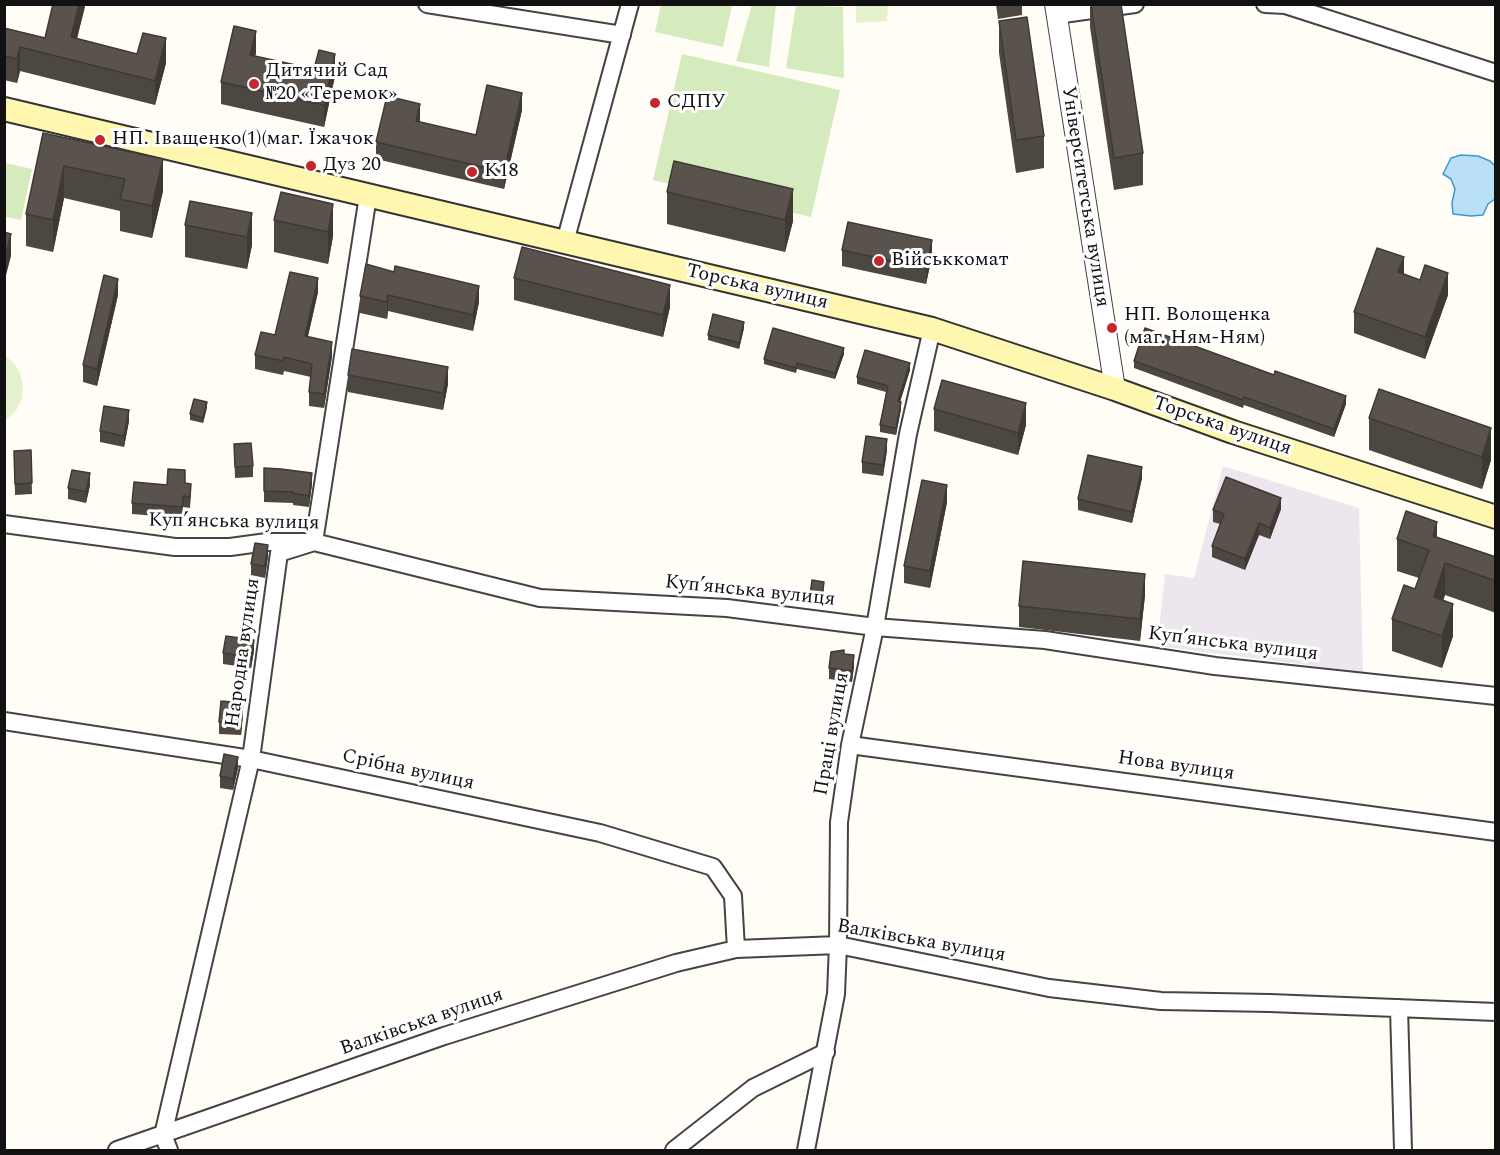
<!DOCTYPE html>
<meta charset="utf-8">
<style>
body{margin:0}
#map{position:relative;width:1500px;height:1155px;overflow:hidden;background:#fffdf5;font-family:Spectral,serif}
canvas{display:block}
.frame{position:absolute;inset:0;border:6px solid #111;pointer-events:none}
</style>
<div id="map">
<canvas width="1500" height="1155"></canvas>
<div class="frame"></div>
</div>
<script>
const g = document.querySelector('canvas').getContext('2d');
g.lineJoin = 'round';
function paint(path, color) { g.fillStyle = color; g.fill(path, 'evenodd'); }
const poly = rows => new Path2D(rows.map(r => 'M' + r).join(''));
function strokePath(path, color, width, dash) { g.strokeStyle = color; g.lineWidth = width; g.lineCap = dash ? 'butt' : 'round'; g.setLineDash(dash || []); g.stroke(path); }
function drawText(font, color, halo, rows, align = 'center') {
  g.font = font + ' Spectral,serif'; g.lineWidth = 6; g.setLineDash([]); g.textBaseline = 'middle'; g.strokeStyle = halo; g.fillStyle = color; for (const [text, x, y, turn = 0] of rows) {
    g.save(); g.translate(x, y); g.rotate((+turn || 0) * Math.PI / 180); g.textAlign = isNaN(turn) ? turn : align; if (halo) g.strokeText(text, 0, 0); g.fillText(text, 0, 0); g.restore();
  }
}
const industrial = poly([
 [1223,466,1359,508,1363,672,1157,646,1165,574,1194,578]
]);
const green = poly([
 [752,4,776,5,769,67,736,61],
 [661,5,732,5,723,47,655,32],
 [796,5,843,7,844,78,786,68],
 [682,54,840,90,811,217,653,180],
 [5,163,32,169,21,220,5,217]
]);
const pitch = poly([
 [856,5,888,5,887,21,856,23],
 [4,355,13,362,20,373,23,385,22,398,17,409,8,418,5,420]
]);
const water = poly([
 [1461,155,1478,156,1490,161,1495,166,1495,199,1488,204,1483,215,1471,216,1453,214,1452,203,1455,189,1451,179,1443,174,1451,158,1461,155]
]);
const minor = poly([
 [427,4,622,35],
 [1265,4,1285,5,1496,73],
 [1056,15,1135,4],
 [565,242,630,4],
 [4,524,175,547,230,547,267,542,314,542,540,598,727,608,875,627,1045,640,1215,666,1496,696],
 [4,721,251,759,600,833,713,867,733,896,736,949],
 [850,745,1496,832],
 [1399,1008,1403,1150],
 [117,1150,444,1036,676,963,736,949,838,945,1049,988,1161,1001,1270,1003,1496,1012],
 [169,1150,163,1135,251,759,279,553,314,542,368,196],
 [674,1150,753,1088,826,1052],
 [806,1150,836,994,838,945,839,822,850,745,875,627,908,434,932,329]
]);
const tertiary = poly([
 [1055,4,1115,389]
]);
const secondary = poly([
 [4,109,932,329,1115,389,1233,432,1496,517]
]);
const wall = poly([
 [85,4,77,39,166,63,155,105,20,71,17,83,4,80,4,28,45,38],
 [996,4,1022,4,1022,15,998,19],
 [1090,4,1121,4,1143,153,1143,185,1114,190,1090,27],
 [999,21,1044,136,1044,168,1016,173,999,53],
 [256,53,255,56,314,69,335,76,324,127,221,104,221,82],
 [522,110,504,189,376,159,376,142,420,120,419,122,476,135],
 [43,133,163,191,152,238,120,231,120,211,64,198,53,252,26,246,26,214],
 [281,192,333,236,328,264,274,252,274,220],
 [667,192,793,221,785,252,667,224],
 [252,213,252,245,247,269,185,257,185,225],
 [842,250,932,256,926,284,842,266],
 [394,272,479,302,473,331,388,311,387,319,360,313,360,296],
 [1404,274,1420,280,1448,295,1425,359,1354,333,1354,312],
 [514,278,670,307,663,337,514,300],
 [318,292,308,336,332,356,324,408,309,406,309,392,311,377,284,371,283,375,255,369,255,355],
 [118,295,97,386,83,382,83,365],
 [744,328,739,349,708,340,708,335],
 [844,354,835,379,797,369,796,373,764,364,764,359],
 [1134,361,1346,404,1334,437,1244,405,1243,408,1134,368],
 [910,370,900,402,901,409,896,435,880,432,880,425,886,392,857,384,857,377],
 [348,375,448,384,443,410,348,392],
 [207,407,203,423,190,420,190,414],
 [934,409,1026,425,1018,455,934,431],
 [1369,418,1491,460,1482,489,1369,450],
 [129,421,124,447,100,442,100,431],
 [234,444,253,466,253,477,235,478],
 [31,450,32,494,15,495,14,451],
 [887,450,883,476,862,473,862,462],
 [264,468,312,484,309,507,293,505,293,503,264,502],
 [1142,478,1132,523,1078,510,1078,499],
 [185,484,191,495,190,508,183,507,182,518,132,514,132,503,167,485],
 [90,485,86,503,68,499,68,488],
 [947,502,930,588,904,583,904,566],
 [1281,509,1270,539,1259,535,1245,570,1212,557,1212,546,1220,524,1213,522,1213,510],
 [1437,537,1496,557,1496,613,1445,595,1443,600,1453,636,1442,668,1392,651,1392,619,1415,589,1419,578,1397,571,1397,539],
 [268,556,265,578,251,575,251,564],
 [824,587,822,603,810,601,810,595],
 [1145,595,1140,641,1019,627,1019,606],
 [254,651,251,668,223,664,223,653],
 [854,666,852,682,829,679,829,668],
 [243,714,241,735,219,734,219,722],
 [238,768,233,790,220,788,220,776]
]);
const shadedWall = poly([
 [79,4,85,4,85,7,71,61,71,37],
 [256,31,256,53,250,77,250,55],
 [166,38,166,63,155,105,155,81],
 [20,47,20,71,17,83,17,59],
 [335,54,335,76,324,127,324,105],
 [522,93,522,110,504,189,504,172],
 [420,104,420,120,416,138,416,121],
 [163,159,163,191,152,238,152,206],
 [64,166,64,198,53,252,53,220],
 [793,189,793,221,785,252,785,220],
 [333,204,333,236,328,264,328,232],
 [252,213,252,245,247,269,247,237],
 [11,234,11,256,4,283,4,261],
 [932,240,932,256,926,284,926,268],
 [1404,257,1404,279,1398,272],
 [1448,273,1448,295,1425,359,1425,337],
 [318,278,318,292,305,349,305,336],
 [118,279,118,295,97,386,97,369],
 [670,285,670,307,663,337,663,315],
 [479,286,479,302,473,331,473,315],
 [388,295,388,311,387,319,387,302],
 [744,322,744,328,739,349,739,343],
 [332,342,332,356,324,408,324,394],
 [844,348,844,354,835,379,835,373],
 [910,363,910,370,898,408,898,401],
 [448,367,448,384,443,410,443,393],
 [1346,396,1346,404,1334,437,1334,429],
 [207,402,207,407,203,423,203,418],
 [901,402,901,409,896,435,896,428],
 [1026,403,1026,425,1018,455,1018,433],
 [129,410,129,421,124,447,124,436],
 [1491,428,1491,460,1482,489,1482,457],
 [887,439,887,450,883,476,883,465],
 [1142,467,1142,478,1132,523,1132,512],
 [90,473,90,485,86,503,86,492],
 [312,473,312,484,309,507,309,496],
 [947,485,947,502,930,588,930,571],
 [1281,498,1281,509,1270,539,1270,528],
 [1437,522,1437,554,1433,536],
 [1259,523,1259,535,1245,570,1245,559],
 [268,545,268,556,265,578,265,566],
 [1445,563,1445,595,1434,629,1434,597],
 [1145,574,1145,595,1140,641,1140,619],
 [1453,604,1453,636,1442,668,1442,636],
 [254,640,254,651,251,668,251,657],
 [854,655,854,666,852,682,852,671],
 [243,703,243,714,241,735,241,724],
 [238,757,238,768,233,790,233,779]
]);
const building = poly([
 [53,4,79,4,71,37,137,54,143,33,166,38,155,81,20,47,17,59,4,56,4,28,45,38,53,4],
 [1091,4,1121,4,1143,153,1114,158,1091,4],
 [1027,17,1044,136,1016,140,999,21,1027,17],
 [234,26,256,31,250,55,314,69,319,50,335,54,324,105,221,82,234,26],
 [487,85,522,93,504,172,376,142,387,96,420,104,416,121,476,135,487,85],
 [43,133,163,159,152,206,120,199,125,179,64,166,53,220,26,214,43,133],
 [674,161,793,189,785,220,667,192,674,161],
 [281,192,333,204,328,232,274,220,281,192],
 [190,201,252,213,247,237,185,225,190,201],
 [848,222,932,240,926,268,842,250,848,222],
 [4,232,11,234,4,261,4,232],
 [522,247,670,285,663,315,514,278,522,247],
 [1377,248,1404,257,1398,272,1420,280,1425,265,1448,273,1425,337,1354,312,1377,248],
 [366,264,394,272,395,266,479,286,473,315,388,295,387,302,360,296,366,264],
 [290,272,318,278,305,336,332,342,324,394,309,392,312,364,284,357,283,361,255,355,261,332,275,335,290,272],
 [104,275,118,279,97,369,83,365,104,275],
 [713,314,744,322,739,343,708,335,713,314],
 [773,328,844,348,835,373,797,363,796,368,764,359,773,328],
 [1145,328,1274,375,1275,371,1346,396,1334,429,1244,397,1243,400,1134,361,1145,328],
 [352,349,448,367,443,393,348,375,352,349],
 [865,350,910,363,898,401,901,402,896,428,880,425,888,386,857,377,865,350],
 [942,380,1026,403,1018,433,934,409,942,380],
 [1379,389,1491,428,1482,457,1369,418,1379,389],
 [194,399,207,402,203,418,190,414,194,399],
 [104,406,129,410,124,436,100,431,104,406],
 [866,436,887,439,883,465,862,462,866,436],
 [251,443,253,466,235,467,234,444,251,443],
 [31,450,32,483,15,484,14,451,31,450],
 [1088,455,1142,467,1132,512,1078,499,1088,455],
 [264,468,281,469,312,473,309,496,293,493,293,492,264,491,264,468],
 [168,469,185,470,185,483,191,484,190,497,183,496,182,507,132,503,134,482,167,485,168,469],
 [72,470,90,473,86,492,68,488,72,470],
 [1226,477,1281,498,1270,528,1259,523,1245,559,1212,546,1224,514,1213,510,1226,477],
 [922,480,947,485,930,571,904,566,922,480],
 [1406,511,1437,522,1433,536,1496,557,1496,581,1445,563,1434,597,1453,604,1442,636,1392,619,1404,585,1415,589,1429,550,1397,539,1406,511],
 [255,543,268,545,265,566,251,564,255,543],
 [1023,561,1145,574,1140,619,1019,606,1023,561],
 [812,580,824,582,822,597,810,595,812,580],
 [226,636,254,640,251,657,223,653,226,636],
 [844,650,844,654,854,655,852,671,829,668,831,652,844,650],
 [221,701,243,703,241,724,219,722,221,701],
 [224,754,238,757,233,779,220,776,224,754]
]);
const markers = [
 [254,84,6,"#c4262e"],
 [655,103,6,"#c4262e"],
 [100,140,6,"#c4262e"],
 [311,166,6,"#c4262e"],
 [472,172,6,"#c4262e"],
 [879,261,6,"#c4262e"],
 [1112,328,6,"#c4262e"]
];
const poiNames = [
 ["Дитячий Сад",266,72],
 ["№20 «Теремок»",266,95],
 ["СДПУ",667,103],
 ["НП. Іващенко(1)(маг. Їжачок",112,140],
 ["Дуз 20",323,166],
 ["К18",484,172],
 ["Військкомат",891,261],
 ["НП. Волощенка",1124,316],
 ["(маг. Ням-Ням)",1124,339]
];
const streetNames = [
 ["Університетська вулиця",1084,197,81],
 ["Торська вулиця",757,288,13],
 ["Торська вулиця",1222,427,19],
 ["Куп’янська вулиця",234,523,1],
 ["Куп’янська вулиця",750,592,6],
 ["Куп’янська вулиця",1233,645,7],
 ["Народна вулиця",244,653,-82],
 ["Праці вулиця",833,734,-80],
 ["Нова вулиця",1176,767,8],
 ["Срібна вулиця",408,771,12],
 ["Валківська вулиця",921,942,10],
 ["Валківська вулиця",422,1023,-19]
];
paint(industrial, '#eee6ef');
paint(green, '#d5ebbd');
paint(pitch, '#e6f2cf');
paint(water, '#b9e0f7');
strokePath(water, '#3f96cf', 1.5);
strokePath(minor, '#444', 20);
strokePath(tertiary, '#444', 22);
strokePath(secondary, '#333', 26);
strokePath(minor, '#fff', 16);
strokePath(tertiary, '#fff', 20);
strokePath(secondary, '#fff6b0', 22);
paint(wall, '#4d4742');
paint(shadedWall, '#3f3936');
paint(building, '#5a524d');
strokePath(building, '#3f3936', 1.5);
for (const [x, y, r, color] of markers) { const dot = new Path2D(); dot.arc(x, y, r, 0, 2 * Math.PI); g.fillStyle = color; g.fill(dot); strokePath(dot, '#fff', 2); }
drawText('20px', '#111', '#fff', poiNames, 'left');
drawText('20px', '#111', '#fff', streetNames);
</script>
